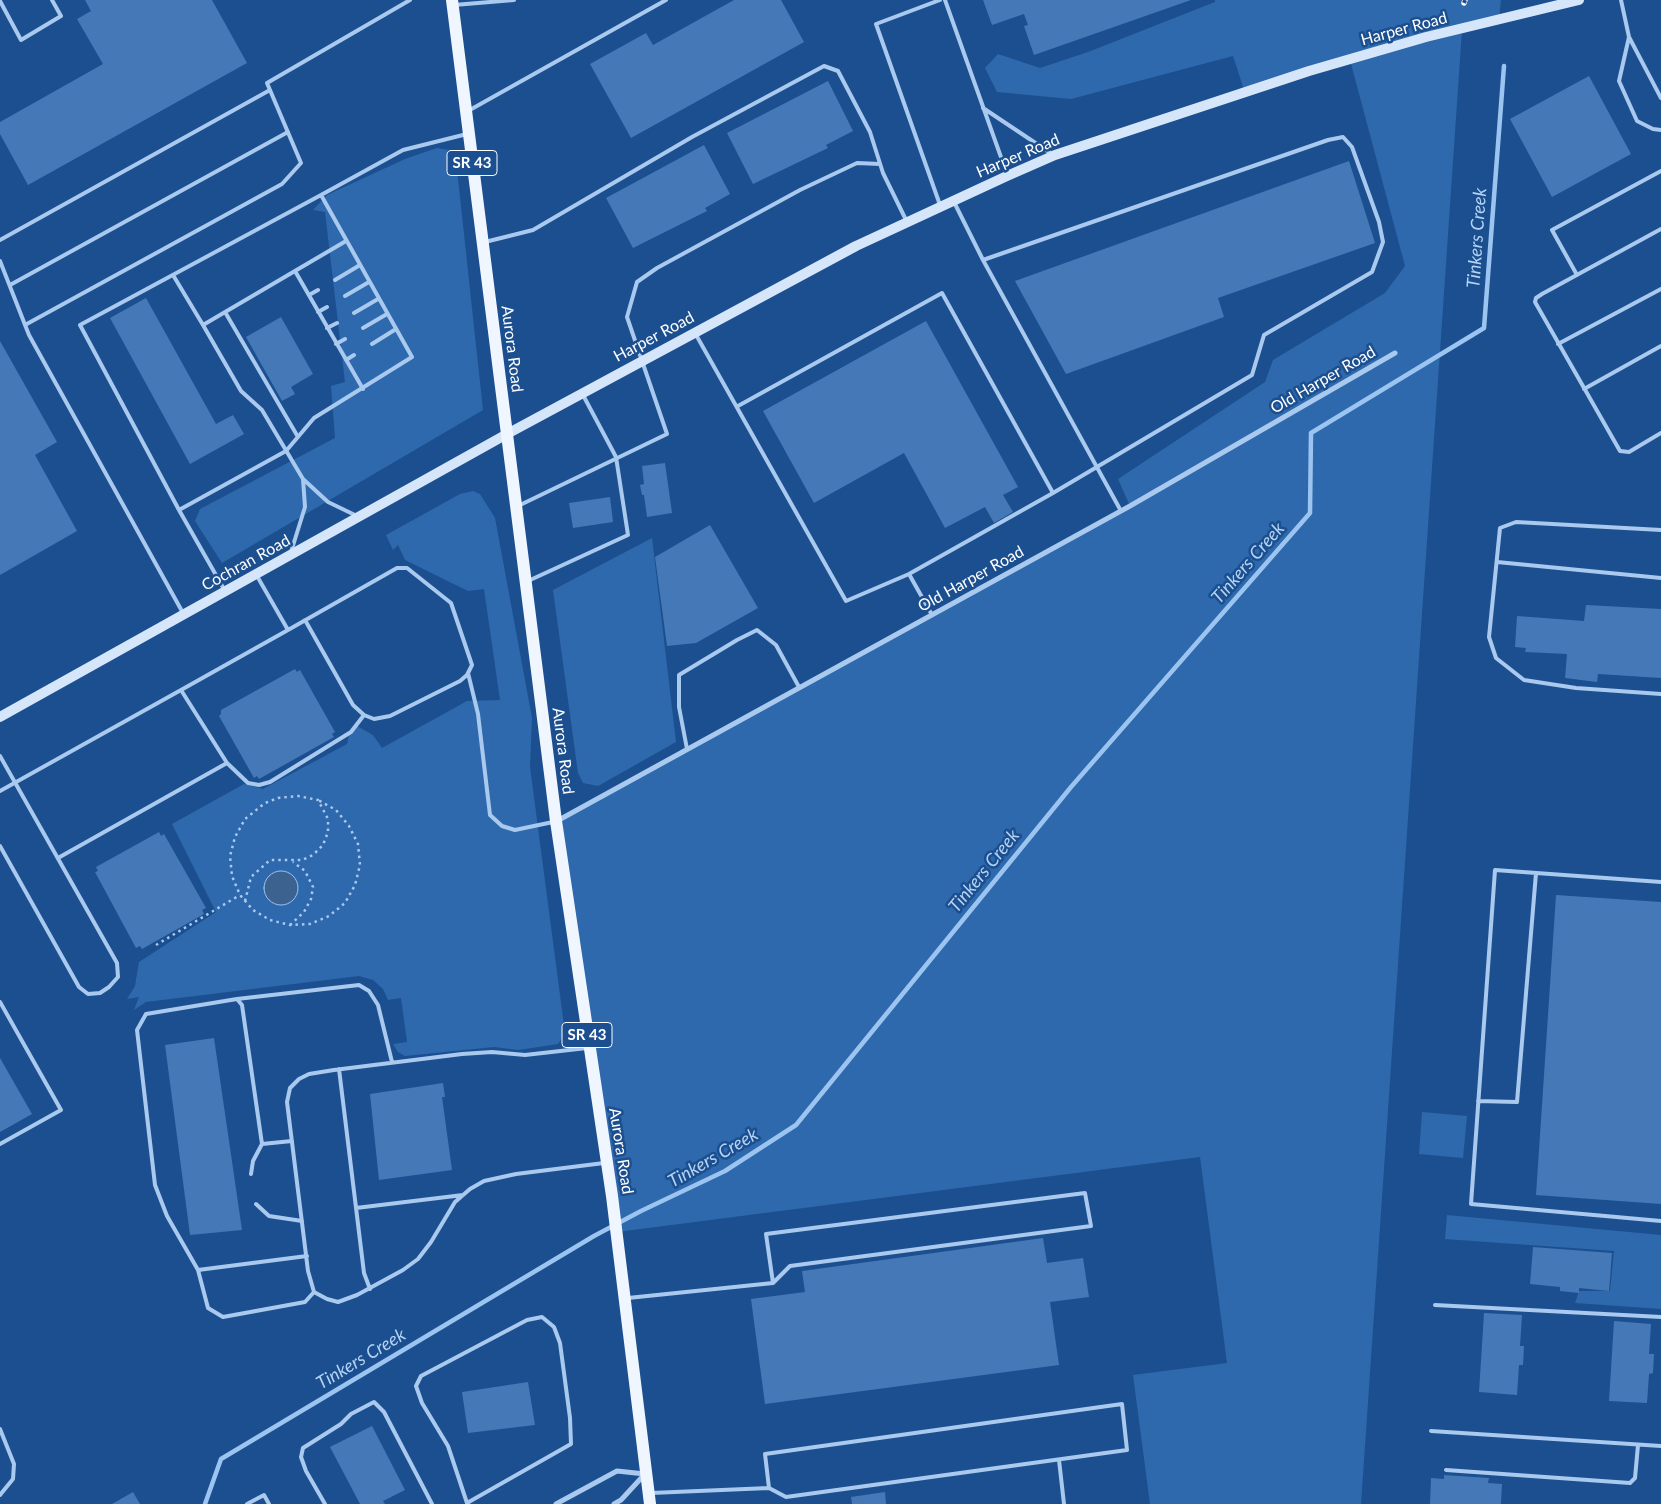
<!DOCTYPE html>
<style>
body{margin:0}
canvas{display:block;background:#1b4f8f}
</style>
<canvas width="1661" height="1504"></canvas>
<script>
const g = document.querySelector('canvas').getContext('2d');
g.lineJoin = 'round';
function paint(path, color) { g.fillStyle = color; g.fill(path, 'evenodd'); }
const poly = rows => new Path2D(rows.map(r => 'M' + r).join(''));
function strokePath(path, color, width, dash) { g.strokeStyle = color; g.lineWidth = width; g.lineCap = dash ? 'butt' : 'round'; g.setLineDash(dash || []); g.stroke(path); }
function drawText(font, color, halo, rows, align = 'center') {
  g.font = font + ' Lato,sans-serif'; g.lineWidth = 5; g.setLineDash([]); g.textBaseline = 'middle'; g.strokeStyle = halo; g.fillStyle = color; for (const [text, x, y, turn = 0] of rows) {
    g.save(); g.translate(x, y); g.rotate((+turn || 0) * Math.PI / 180); g.textAlign = isNaN(turn) ? turn : align; if (halo) g.strokeText(text, 0, 0); g.fillText(text, 0, 0); g.restore();
  }
}
const green = poly([
 [1215,0,1501,0,1499,19,1462,30,1361,1504,1150,1504,1133,1375,1227,1363,1200,1157,617,1232,556,821,1130,506,1118,479,1265,382,1273,360,1385,293,1405,266,1350,60,1245,93,1233,56,1071,99,997,92,985,68,998,54,1040,68,1088,52,1215,2],
 [437,148,455,151,483,410,222,563,195,521,200,509,335,438,331,386,345,382,325,212,313,210,327,195,405,159],
 [473,491,480,494,495,518,532,718,530,767,565,1033,558,1044,518,1050,494,1047,405,1056,398,1052,393,1044,407,1042,401,998,388,1000,383,989,373,980,359,976,146,1002,134,1010,139,997,127,999,135,986,139,962,216,912,172,824,244,784,263,789,347,744,350,730,357,726,373,735,382,748,467,701,500,700,484,589,468,591,405,560,398,545,393,550,386,535,460,494],
 [652,538,676,742,598,786,583,783,578,773,553,590],
 [1422,1112,1467,1116,1463,1158,1419,1154],
 [1447,1215,1661,1235,1661,1309,1575,1303,1579,1291,1610,1291,1614,1251,1445,1239]
]);
const water = poly([
 '264 888a17 17 0 1 1 34 0a17 17 0 1 1-34 0Z'
]);
const stream = poly([
 [205,1504,221,1459,594,1236,641,1211,725,1171,796,1125,1071,787,1310,513,1311,433,1484,328,1504,66]
]);
const building = poly([
 [85,0,212,0,247,63,28,185,0,134,0,122,103,64,77,19,91,11],
 [734,0,781,0,804,42,631,138,590,64,646,33,653,45],
 [983,0,1191,0,1034,55,1024,26,1028,25,1024,14,992,25],
 [1589,76,1631,154,1552,197,1510,119],
 [828,81,853,131,826,145,828,148,753,184,727,133],
 [704,145,730,194,705,208,707,211,633,248,606,198],
 [1349,161,1375,243,1218,298,1224,317,1066,374,1015,281],
 [146,298,216,424,233,415,244,434,190,464,110,318],
 [281,317,313,374,291,387,295,394,282,401,246,337],
 [926,321,1018,487,1003,495,1013,512,994,523,985,507,945,528,904,453,814,503,763,411],
 [0,341,57,442,35,455,77,531,0,575],
 [665,463,672,513,647,517,644,495,642,495,640,485,644,484,642,466],
 [610,497,613,522,573,528,569,503],
 [710,525,758,608,696,643,667,646,655,557],
 [1586,605,1661,609,1661,678,1598,674,1597,682,1565,678,1567,654,1525,652,1526,648,1515,647,1517,616,1584,621],
 [295,669,297,672,300,670,335,732,332,734,334,737,259,779,257,776,254,778,219,716,221,714,221,710],
 [159,832,161,836,164,834,206,908,202,910,204,914,142,949,140,946,136,948,95,872,98,871,96,867],
 [1556,895,1661,902,1661,1204,1536,1195],
 [214,1038,242,1230,190,1235,165,1045],
 [0,1058,32,1114,0,1132],
 [443,1083,445,1097,442,1097,452,1170,379,1180,370,1094],
 [1043,1238,1047,1263,1083,1258,1089,1297,1050,1302,1059,1365,765,1404,751,1299,805,1292,802,1271],
 [1533,1247,1612,1253,1609,1291,1579,1288,1579,1293,1560,1291,1560,1287,1530,1284],
 [1484,1313,1522,1315,1520,1346,1524,1346,1523,1365,1519,1365,1517,1395,1479,1392],
 [1614,1321,1651,1324,1649,1354,1654,1354,1653,1373,1649,1374,1647,1403,1609,1401],
 [528,1382,535,1425,468,1433,462,1392],
 [372,1426,405,1490,383,1501,385,1504,360,1504,330,1447],
 [1444,1475,1489,1478,1488,1483,1502,1484,1501,1504,1430,1504,1431,1478,1444,1479],
 [133,1492,140,1504,112,1504],
 [885,1492,886,1504,852,1504,851,1497]
]);
const path = poly([
 [245,901,251,877,270,860,302,860,313,855,323,845,328,832,328,819,318,800,298,796,278,798,265,803,245,819,235,837,230,856,232,876,240,895,253,910,270,920,290,925,310,924,329,916,345,903,355,885,360,865,358,844,349,826,336,810,318,800],
 [290,925,304,912,311,899,313,887,305,871,293,862],
 [156,945,240,895]
]);
const lane = poly([
 [945,0,1007,174],
 [1621,0,1629,37,1661,98],
 [0,1,21,40,61,16,52,0],
 [454,5,514,0],
 [1629,37,1619,81,1637,121,1653,129,1661,130],
 [983,108,1052,154],
 [468,111,666,0],
 [940,205,876,24,940,0],
 [1661,229,1542,294,1536,298,1535,302,1620,451,1629,452,1661,433],
 [0,240,270,90],
 [346,241,203,325,241,391,262,410,303,479,328,502,357,516],
 [485,242,533,230,692,137,824,66,838,71,870,132,883,173,907,222],
 [983,260,1121,511],
 [0,261,29,335,183,613],
 [295,271,363,389],
 [173,275,203,325],
 [1577,275,1552,230,1661,171],
 [335,280,360,265],
 [10,285,288,132],
 [309,295,318,290],
 [345,296,369,282],
 [225,312,298,437],
 [318,312,327,307],
 [354,313,378,299],
 [25,325,282,184,301,163,267,83,410,0],
 [327,328,337,323],
 [363,328,387,314],
 [695,333,846,601,909,574,932,615],
 [336,344,345,339],
 [372,344,396,329],
 [1558,344,1661,289],
 [346,360,354,355],
 [1584,389,1661,346],
 [738,406,942,293,1053,493,1252,375,1264,335,1372,272,1383,242,1379,222,1352,147,1343,137,1328,140,983,260,954,202],
 [518,506,667,434,627,317,637,282,657,268,800,190,857,163,880,164],
 [179,510,80,325,321,195],
 [1661,530,1516,522,1500,528,1489,637,1496,658,1524,680,1576,688,1661,694],
 [291,552,305,507,303,479],
 [1497,562,1661,578],
 [909,574,1053,493],
 [528,581,628,535,616,457,583,395],
 [225,591,179,510,286,451,314,418,412,357,321,195,403,150,467,134],
 [288,630,397,568,407,568,451,603,472,665,467,675,460,681,390,716,374,719,364,715,353,705,305,620],
 [468,673,478,714,490,815,502,826,515,830,553,822],
 [687,749,679,707,679,675,737,640,757,630,776,645,799,687],
 [0,756,117,963,118,977,109,987,100,993,88,994,79,987,0,846],
 [227,763,248,783,259,785,270,782,351,732,364,715],
 [0,791,181,690],
 [58,858,227,763,181,690,288,630,257,576],
 [1661,882,1495,870,1471,1204,1661,1221],
 [237,999,359,985,369,991,378,1005,392,1062],
 [0,1002,61,1110,0,1144],
 [587,1048,525,1055,492,1052,462,1054,334,1070,309,1074,299,1079,290,1088,287,1102,308,1271,314,1292,327,1299,338,1302,357,1295,403,1270,418,1259,431,1242,455,1202,470,1189,484,1181,516,1174,604,1163],
 [339,1069,364,1273,370,1289],
 [1478,1101,1517,1102,1536,873],
 [292,1141,262,1144,242,1005,237,999,146,1014,137,1030,155,1185,167,1216,198,1270,208,1308,223,1317,305,1302,314,1292],
 [251,1174,253,1161,262,1144],
 [256,1204,269,1216,302,1221],
 [356,1208,463,1195],
 [198,1270,307,1256],
 [628,1298,773,1283,790,1266,1091,1226,1085,1193,766,1234,773,1283],
 [1435,1305,1661,1317],
 [0,1429,14,1464,13,1479,0,1495],
 [1431,1431,1661,1446],
 [1059,1460,1064,1504],
 [1446,1470,1630,1483,1635,1478,1638,1445],
 [651,1493,769,1488,786,1497,1127,1450,1122,1404,765,1454,769,1488],
 [467,1503,571,1444,570,1418,560,1343,554,1327,542,1317,527,1320,421,1376,416,1386,422,1403,448,1446,467,1503,468,1504],
 [247,1504,264,1495,269,1504],
 [325,1504,306,1471,301,1457,303,1448,341,1424,351,1414,374,1402,384,1412,432,1504]
]);
const street = poly([
 [557,821,1130,506,1395,353],
 [556,1504,617,1471,645,1474],
 [614,1504,621,1500,644,1475]
]);
const secondary = poly([
 [0,717,507,434,856,246,1007,176,1055,155,1309,71,1426,37,1579,0]
]);
const primary = poly([
 [452,0,556,821,612,1196,650,1504]
]);
const rail = poly([
 [1464,3,1465,0]
]);
const shields = [
 [472,163,50],
 [587,1035,50]
];
const shieldNames = [
 ["SR 43",472,163],
 ["SR 43",587,1035]
];
const streetNames = [
 ["Harper Road",1404,29,-15],
 ["Harper Road",1018,156,-23],
 ["Harper Road",654,337,-28],
 ["Aurora Road",512,349,83],
 ["Old Harper Road",1323,380,-30],
 ["Cochran Road",246,563,-29],
 ["Old Harper Road",971,579,-29],
 ["Aurora Road",563,751,83],
 ["Aurora Road",621,1151,81]
];
const waterNames = [
 ["Tinkers Creek",1477,238,-86],
 ["Tinkers Creek",1248,563,-49],
 ["Tinkers Creek",984,871,-51],
 ["Tinkers Creek",713,1158,-30],
 ["Tinkers Creek",361,1359,-31]
];
paint(green, '#2e69ad');
paint(water, '#3c6290');
strokePath(water, '#9cc4f0', 1);
strokePath(stream, '#9cc4f0', 4.5);
paint(building, '#4478b7');
strokePath(path, '#a9c9ee', 2.5, [2.5, 4]);
strokePath(lane, '#a9c9ee', 4);
strokePath(street, '#a9c9ee', 5);
strokePath(secondary, '#d6e6fa', 10);
strokePath(primary, '#f0f6ff', 12);
strokePath(rail, '#fff', 5.5);
strokePath(rail, '#1b4f8f', 4, [11]);
for (const [x, y, w] of shields) { const box = new Path2D(); box.roundRect(x - w / 2, y - 12.5, w, 25, 4); g.fillStyle = '#1b4f8f'; g.fill(box); strokePath(box, '#fff', 1); }
drawText('bold 15px', '#fff', null, shieldNames);
drawText('16px', '#fff', '#1b4f8f', streetNames);
drawText('italic 18px', '#b5d3f5', '#1b4f8f', waterNames);
</script>
